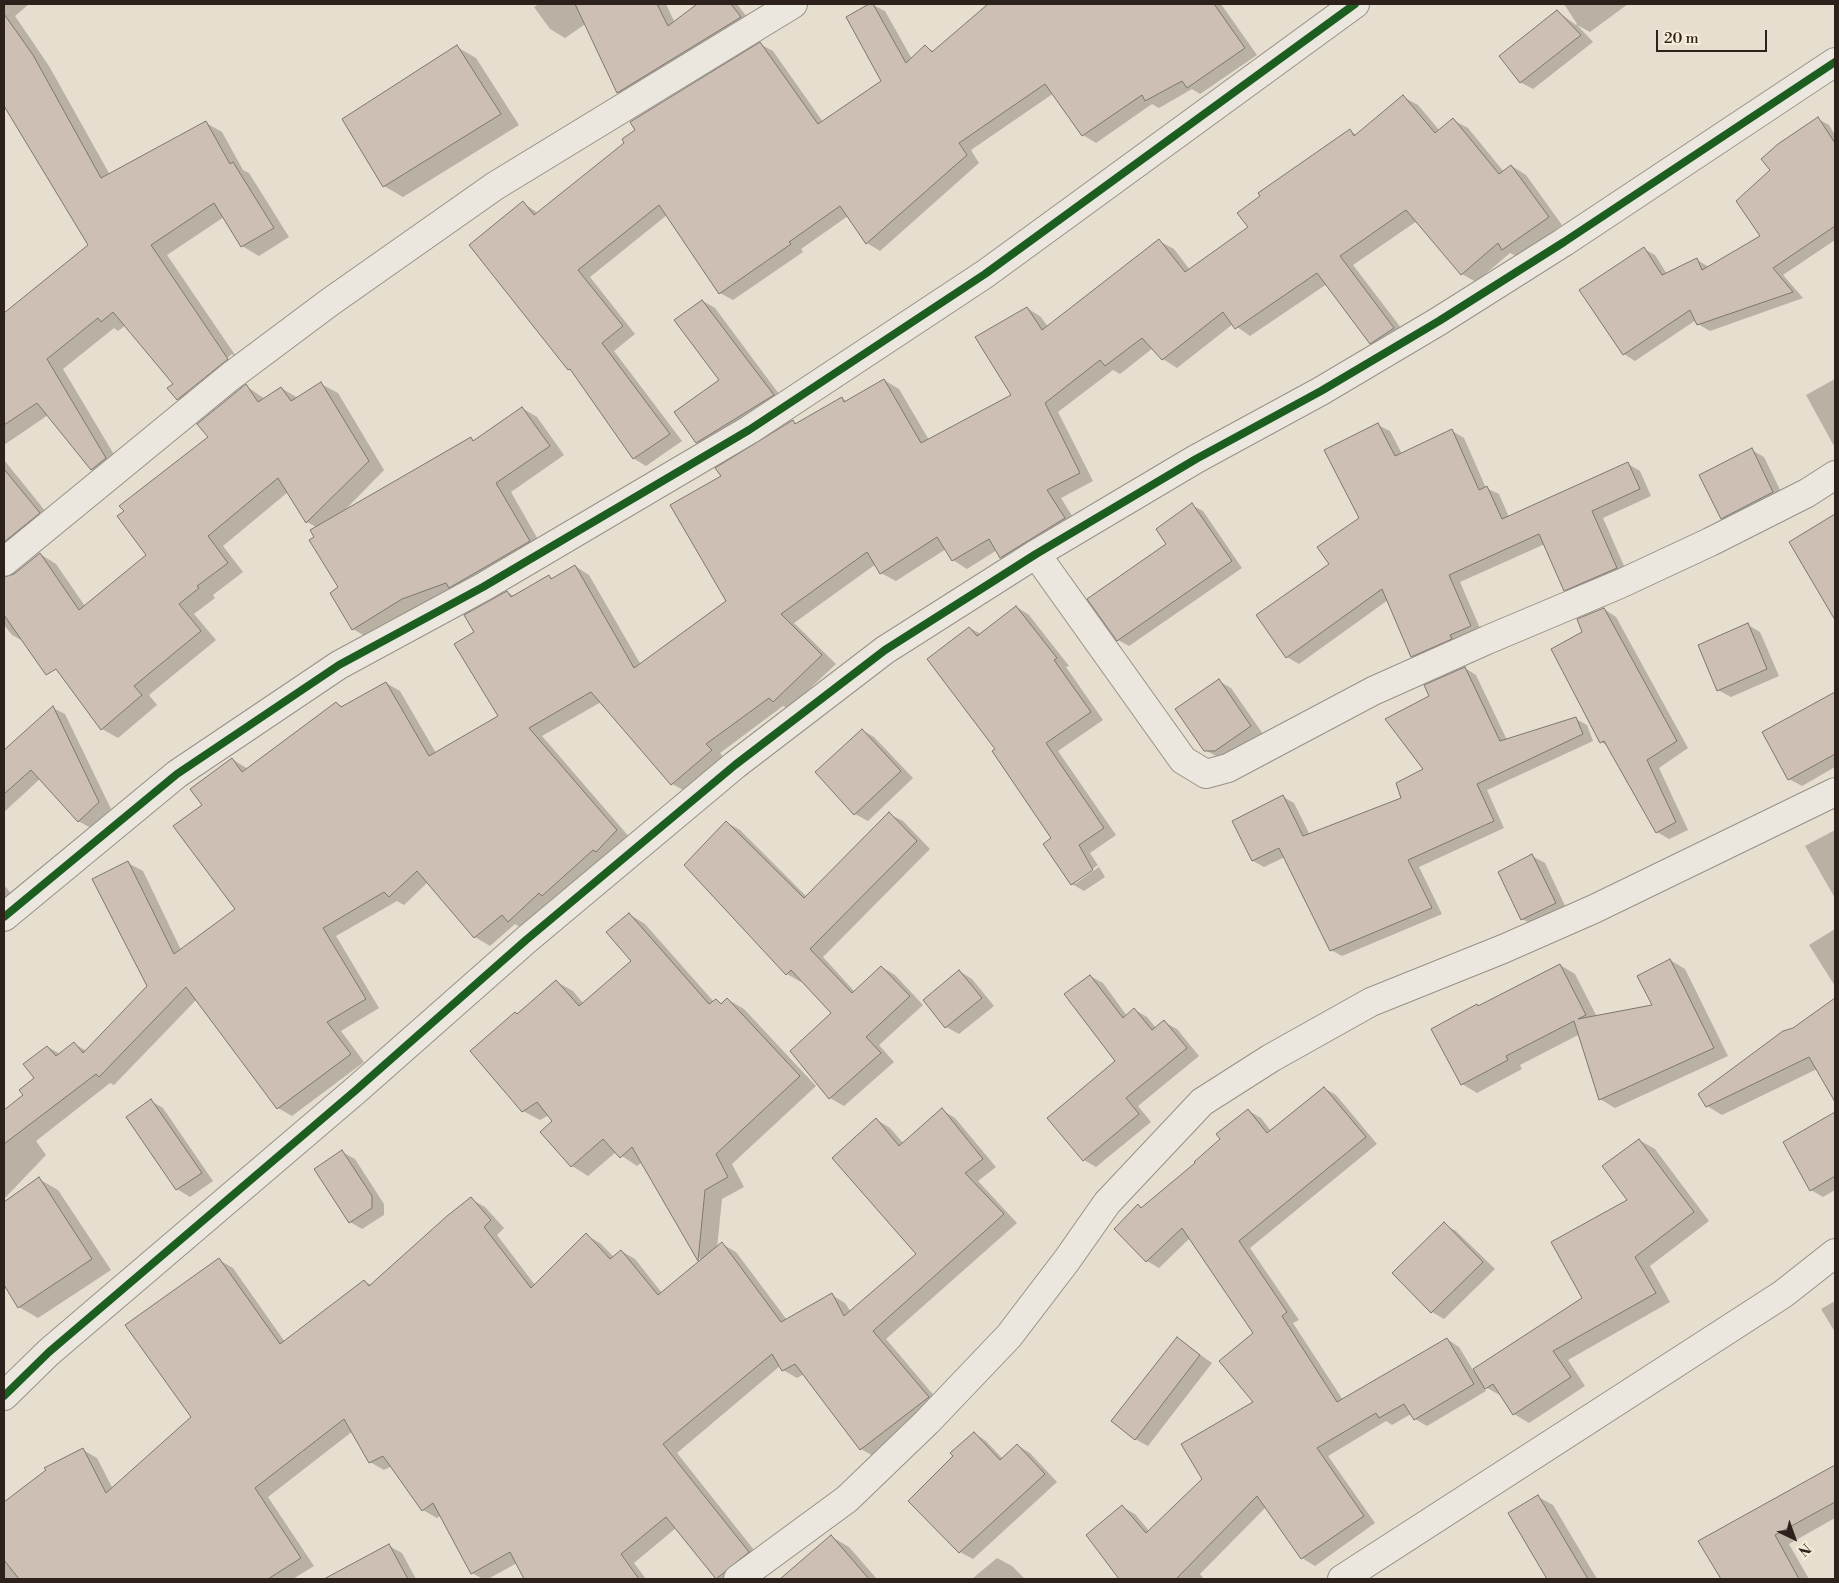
<!DOCTYPE html>
<style>
body{margin:0}
#map{position:relative;width:1839px;height:1583px;overflow:hidden;background:#e6dece;font-family:"Libre Bodoni",serif}
canvas{display:block}
.frame{position:absolute;inset:0;border:5px solid #2d211c;pointer-events:none}
.north{position:absolute;left:1769px;top:1513px;width:50px;height:50px;-webkit-text-stroke:4px #f6ecd8;paint-order:stroke;rotate:138deg;font-size:14px;font-weight:700;line-height:20px;text-align:center;color:#2d211c}
.north::after{content:'';display:block;margin:auto;width:18px;height:22px;background:#2d211c;clip-path:polygon(50% 0,100% 100%,50% 72%,0 100%)}
.scale{position:absolute;left:1656px;top:30px;width:111px;height:22px;box-sizing:border-box;border:2px solid #2d211c;border-top:0;padding-left:6px;font-size:15px;line-height:18px;white-space:nowrap;color:#2d211c;-webkit-text-stroke:4px #f6ecd8;paint-order:stroke}
</style>
<div id="map">
<canvas width="1839" height="1583"></canvas>
<div class="frame"></div>
<div class="north">N</div>
<div class="scale">20 m</div>
</div>
<script>
const g = document.querySelector('canvas').getContext('2d');
g.lineJoin = 'round';
function paint(path, color) { g.fillStyle = color; g.fill(path, 'evenodd'); }
const poly = rows => new Path2D(rows.map(r => 'M' + r).join(''));
function strokePath(path, color, width, dash) { g.strokeStyle = color; g.lineWidth = width; g.lineCap = dash ? 'butt' : 'round'; g.setLineDash(dash || []); g.stroke(path); }
const shadow = poly([
 [4,4,29,4,15,16,49,66,110,175,206,123,222,132,243,170,249,173,289,237,259,256,242,246,224,217,167,255,244,368,194,409,178,399,175,384,126,325,118,331,114,328,63,369,122,468,108,479,92,470,48,415,4,445,4,331,26,316,90,245,4,103],
 [232,354,234,356,187,394,187,391],
 [539,4,602,4,606,10,565,38,550,29,534,7],
 [635,4,666,4,675,23,699,4,737,4,753,25,630,100,618,92,587,27],
 [871,4,885,11,912,59,926,47,935,52,990,4,1221,4,1257,55,1200,94,1192,89,1159,108,1152,104,1096,143,1083,135,1054,93,971,150,979,163,880,251,867,243,848,216,801,249,803,252,733,300,720,293,667,215,590,277,635,334,614,351,682,441,646,466,633,458,573,371,569,369,523,203,538,213,760,44,773,51,823,122,883,81,848,17],
 [1564,4,1628,4,1590,32,1577,25,1593,42,1533,89,1520,82,1557,11,1576,25,1577,24],
 [457,47,476,58,519,125,403,197,384,186],
 [1403,97,1418,105,1440,131,1453,120,1468,128,1504,172,1512,166,1526,175,1562,225,1518,257,1510,253,1476,282,1462,274,1417,221,1353,265,1408,337,1385,351,1371,343,1327,284,1250,336,1233,324,1177,368,1163,359,1153,348,1120,374,1113,370,1058,412,1093,481,1061,498,1079,527,1016,566,1001,557,997,550,967,569,953,560,946,549,896,581,881,573,876,564,794,623,836,664,788,709,783,706,720,753,725,759,687,792,672,784,601,702,542,736,631,839,523,929,515,924,490,946,475,937,428,882,404,905,397,901,336,936,379,1008,341,1031,364,1062,292,1116,278,1108,197,999,114,1085,110,1083,36,1141,46,1155,4,1199,4,1111,24,1095,36,1078,48,1047,60,1054,74,1044,87,1051,149,987,128,863,143,871,181,950,237,909,203,805,232,759,248,769,337,703,343,707,386,683,400,691,436,753,499,717,476,632,507,592,514,596,549,576,553,579,575,566,589,575,641,665,727,602,722,476,793,421,797,424,842,398,847,402,884,380,899,389,929,440,1013,396,1027,308,1041,317,1048,327,1159,241,1174,249,1190,270,1249,228,1350,131,1357,135],
 [1818,119,1829,125,1835,135,1835,240,1783,275,1803,298,1710,331,1698,324,1696,320,1635,361,1624,354,1644,249,1655,255,1667,274,1697,260,1709,267,1762,237,1772,170],
 [703,301,715,308,785,402,710,449,697,442,721,380],
 [1835,379,1835,448,1806,395],
 [321,384,338,393,384,470,344,511,471,439,475,441,522,408,537,417,564,455,511,492,544,550,368,638,353,629,340,588,316,537,316,527,307,522,288,492,223,546,243,572,213,595,215,598,194,614,216,640,149,695,157,705,118,738,102,729,111,655,23,641,12,635,4,625,4,460,55,523,5,575,7,579,40,554,56,564,85,606,148,555,210,438,246,386,265,399,281,388,298,398],
 [1378,425,1390,431,1402,454,1452,431,1464,438,1486,488,1499,494,1509,517,1628,464,1640,471,1651,496,1603,518,1628,575,1577,597,1565,590,1545,544,1460,582,1482,633,1424,663,1412,656,1388,600,1299,664,1287,657,1331,565,1360,519],
 [1752,450,1764,457,1785,500,1734,525,1722,518],
 [1192,505,1203,511,1242,568,1129,646,1118,640],
 [1835,516,1835,610,1828,607,1791,543],
 [1017,607,1029,615,1069,666,1066,667,1103,720,1058,751,1116,835,1090,853,1099,867,1098,865,1075,881,1075,884,1099,867,1105,877,1084,891,1072,884,1053,839,997,749,970,628,981,634],
 [1604,609,1616,617,1688,748,1659,768,1688,830,1669,839,1657,832,1608,746,1601,742,1584,633],
 [1748,625,1760,632,1779,676,1731,697,1718,690],
 [1465,668,1476,675,1507,740,1576,719,1587,725,1593,741,1487,790,1504,828,1419,867,1442,914,1342,956,1331,950,1285,857,1264,867,1253,861,1283,797,1294,803,1310,835,1403,799,1425,769,1430,697],
 [1219,681,1231,688,1263,734,1229,757,1218,757,1205,750],
 [1835,694,1835,767,1802,786,1789,779,1764,733],
 [53,708,65,714,111,809,91,828,78,821,41,778,4,812,4,752],
 [862,730,874,737,913,778,868,821,855,814],
 [889,814,903,821,930,849,823,957,855,992,882,967,895,975,923,1005,879,1045,894,1062,844,1106,830,1098,791,1051,833,1013,802,980,801,982,787,974,726,822,740,830,807,897],
 [1835,830,1835,898,1805,846],
 [1532,856,1545,863,1567,910,1535,926,1522,919],
 [4,885,14,897,4,905],
 [629,914,645,924,714,1002,716,1000,722,1004,727,999,744,1009,816,1086,732,1164,744,1187,722,1199,717,1248,722,1244,736,1252,787,1320,832,1295,845,1303,851,1312,918,1255,877,1120,890,1128,904,1144,942,1110,955,1118,996,1167,978,1181,1017,1223,886,1339,942,1405,875,1457,861,1449,804,1374,797,1378,783,1370,780,1366,677,1453,762,1560,739,1579,716,1579,676,1528,634,1563,646,1579,525,1579,517,1563,488,1579,483,1579,472,1573,441,1515,437,1518,423,1510,392,1466,384,1470,370,1462,353,1431,268,1497,314,1566,293,1579,4,1579,4,1503,47,1471,83,1450,97,1458,113,1489,192,1417,219,1260,233,1268,285,1342,364,1281,371,1285,471,1199,485,1207,504,1228,497,1235,535,1285,586,1235,600,1243,614,1257,621,1251,635,1259,662,1293,701,1261,642,1162,637,1166,616,1152,588,1176,572,1166,542,1132,553,1121,549,1115,540,1120,523,1111,518,1015,557,982,573,991,583,1003,633,961],
 [1835,929,1835,986,1809,945],
 [1670,960,1685,969,1728,1056,1615,1108,1600,1099,1580,1034,1520,1065,1522,1069,1477,1093,1462,1084,1433,1029,1477,1005,1479,1006,1560,965,1575,974,1597,1017,1654,1006],
 [959,971,972,979,994,1006,959,1034,946,1027],
 [1090,976,1103,983,1127,1016,1135,1010,1147,1017,1156,1028,1164,1022,1177,1029,1199,1056,1138,1106,1151,1122,1096,1167,1084,1160,1117,1061],
 [1835,999,1835,1094,1830,1091,1817,1069,1722,1115,1707,1106,1794,1029],
 [1324,1088,1336,1095,1377,1144,1250,1248,1299,1320,1293,1323,1343,1400,1447,1339,1459,1347,1473,1370,1584,1298,1628,1200,1639,1140,1655,1149,1709,1221,1650,1266,1670,1302,1568,1360,1585,1386,1529,1423,1514,1414,1502,1396,1483,1386,1486,1391,1427,1426,1415,1419,1411,1414,1392,1425,1386,1421,1328,1456,1375,1523,1315,1566,1302,1558,1266,1507,1200,1574,1204,1579,1121,1579,1087,1536,1122,1507,1135,1514,1150,1532,1203,1480,1255,1402,1255,1333,1190,1238,1159,1268,1147,1261,1115,1229,1138,1206,1143,1208,1197,1164,1249,1111,1261,1118,1271,1131],
 [151,1101,163,1108,213,1181,190,1197,177,1189,127,1117],
 [1835,1113,1835,1190,1823,1197,1811,1190,1784,1142],
 [342,1152,355,1159,384,1204,384,1215,362,1229,350,1222],
 [39,1179,58,1190,111,1270,38,1318,19,1307,4,1283,4,1243,11,1238,4,1227,4,1204],
 [1444,1224,1456,1231,1495,1269,1444,1319,1432,1312],
 [1835,1301,1835,1332,1821,1309],
 [1177,1338,1212,1363,1148,1446,1135,1439],
 [974,1433,986,1441,1003,1459,1017,1445,1030,1453,1057,1482,973,1559,960,1552,910,1501],
 [1831,1469,1835,1472,1835,1518,1789,1544,1809,1579,1722,1579,1700,1542],
 [1538,1497,1553,1505,1597,1579,1548,1579,1509,1514],
 [832,1537,849,1547,877,1579,796,1579,790,1572],
 [389,1546,402,1553,416,1579,332,1579,330,1577],
 [997,1558,1012,1566,1025,1579,972,1579]
]);
const building = poly([
 [575,4,657,4,668,26,697,4,731,4,741,17,617,93,575,4],
 [869,4,873,4,906,63,925,45,932,52,988,4,1214,4,1245,48,1187,88,1182,81,1145,101,1142,95,1082,136,1045,84,959,143,967,155,866,244,840,206,789,242,791,244,719,294,659,205,578,270,623,326,602,343,670,434,633,459,570,369,568,370,469,245,523,201,534,215,624,143,622,139,635,130,630,122,760,42,818,124,881,81,846,17,869,4],
 [1557,10,1581,35,1520,83,1499,56,1557,10],
 [4,14,33,55,101,178,206,121,230,164,233,162,274,228,241,247,214,203,151,245,228,359,177,400,167,388,173,384,113,312,101,322,98,318,47,359,106,458,91,470,37,403,4,425,4,313,88,245,4,106,4,14],
 [457,45,501,114,383,187,342,119,457,45],
 [1403,95,1435,133,1453,118,1499,174,1511,165,1549,217,1502,250,1498,243,1461,275,1406,210,1340,256,1394,328,1370,344,1317,273,1235,329,1223,312,1162,360,1142,338,1105,366,1100,360,1045,403,1080,473,1047,490,1065,518,1000,558,989,539,952,561,937,537,880,574,867,552,781,614,822,655,773,702,769,698,706,744,712,750,671,785,591,692,529,728,617,830,596,852,593,850,542,896,539,893,508,922,502,915,474,938,417,871,389,897,384,892,323,928,366,999,327,1022,351,1054,277,1109,186,987,99,1077,96,1074,4,1144,4,1110,23,1095,19,1090,34,1078,23,1064,47,1046,56,1056,74,1042,83,1053,147,986,92,879,128,861,174,954,235,909,173,826,202,805,190,789,232,758,242,772,336,702,341,707,386,682,429,756,498,716,454,644,474,632,464,615,507,591,511,597,549,575,551,579,575,565,634,668,726,601,670,505,721,476,715,468,793,420,795,424,842,397,844,402,884,379,921,443,1011,395,975,337,1027,307,1042,330,1159,239,1185,272,1248,227,1237,213,1260,196,1258,193,1350,129,1354,136,1403,95],
 [1818,117,1835,143,1835,226,1773,268,1793,292,1697,325,1690,310,1623,355,1579,290,1644,247,1662,275,1697,258,1702,270,1760,236,1736,201,1770,170,1761,159,1778,144,1818,117],
 [702,300,774,395,696,443,674,412,719,380,674,320,702,300],
 [321,382,369,461,306,523,278,478,208,536,228,563,197,586,199,588,179,604,201,631,134,686,142,695,101,730,56,669,46,675,4,615,4,577,14,574,40,553,79,610,146,555,117,516,124,511,119,506,208,437,197,424,246,384,258,402,281,387,291,401,321,382],
 [522,407,550,446,496,483,530,541,449,588,446,583,402,599,352,630,330,593,338,587,309,540,314,537,310,530,471,437,473,441,522,407],
 [1378,423,1395,456,1452,429,1479,490,1487,486,1502,519,1628,462,1640,489,1592,511,1617,568,1564,591,1539,534,1449,575,1471,626,1450,635,1452,639,1411,657,1382,589,1286,658,1256,615,1329,564,1317,547,1359,518,1324,450,1378,423],
 [1752,448,1773,492,1721,519,1699,475,1752,448],
 [4,469,40,513,4,542,4,469],
 [1192,503,1232,561,1117,641,1087,599,1166,544,1156,529,1192,503],
 [1835,514,1835,620,1789,542,1835,514],
 [1016,606,1057,658,1054,660,1091,712,1046,743,1104,828,1079,845,1093,870,1071,885,1043,844,1051,838,992,751,995,749,927,659,969,627,977,636,1016,606],
 [1604,608,1677,741,1647,760,1676,822,1656,833,1604,741,1600,743,1551,649,1582,632,1577,619,1604,608],
 [1748,623,1767,669,1717,691,1698,645,1748,623],
 [1465,667,1500,741,1576,717,1583,734,1477,784,1494,821,1408,860,1432,908,1330,951,1279,848,1252,861,1232,821,1283,795,1303,836,1401,798,1396,783,1423,769,1385,719,1429,696,1424,685,1465,667],
 [1219,679,1251,726,1215,751,1204,751,1175,709,1219,679],
 [1835,692,1835,754,1788,780,1762,732,1835,692],
 [53,706,99,802,78,822,31,770,4,794,4,750,53,706],
 [862,729,901,771,854,815,815,772,862,729],
 [889,812,917,841,810,949,852,993,881,966,910,996,866,1037,881,1053,829,1099,790,1051,831,1013,791,970,786,975,684,865,726,821,804,898,889,812],
 [1532,854,1556,903,1521,920,1498,872,1532,854],
 [629,913,709,1004,716,999,721,1004,727,998,800,1076,716,1154,728,1177,705,1190,698,1261,632,1147,620,1158,603,1139,571,1167,540,1132,552,1121,537,1102,522,1112,470,1051,515,1012,517,1014,556,980,579,1006,631,961,606,932,629,913],
 [1670,959,1714,1048,1599,1100,1574,1021,1506,1056,1508,1060,1461,1085,1431,1029,1477,1004,1478,1006,1560,964,1586,1015,1578,1019,1652,1005,1637,976,1670,959],
 [959,970,982,998,945,1028,923,1000,959,970],
 [1090,975,1123,1018,1134,1008,1152,1030,1164,1020,1187,1048,1126,1098,1139,1114,1083,1161,1047,1118,1115,1061,1064,994,1090,975],
 [1835,998,1835,1102,1809,1057,1706,1107,1698,1094,1783,1031,1793,1028,1835,998],
 [1324,1087,1366,1137,1239,1241,1287,1312,1282,1316,1337,1402,1447,1338,1474,1384,1414,1420,1404,1404,1379,1418,1376,1413,1317,1448,1364,1516,1301,1559,1257,1496,1176,1579,1119,1579,1086,1535,1122,1505,1146,1533,1202,1479,1181,1444,1253,1402,1219,1361,1253,1333,1182,1228,1146,1262,1114,1229,1138,1204,1141,1208,1195,1163,1194,1162,1220,1139,1216,1134,1248,1109,1267,1133,1324,1087],
 [151,1099,202,1173,176,1190,126,1117,151,1099],
 [942,1108,983,1159,965,1173,1004,1214,873,1331,929,1397,860,1450,795,1364,782,1371,772,1354,663,1444,749,1552,716,1579,666,1517,621,1554,639,1579,524,1579,510,1552,471,1574,433,1503,422,1511,383,1456,369,1463,344,1419,255,1488,301,1558,268,1579,19,1579,4,1560,4,1502,46,1470,44,1468,83,1448,106,1493,191,1417,125,1325,219,1258,280,1344,364,1280,369,1286,447,1216,471,1197,491,1220,484,1227,531,1288,586,1233,610,1259,621,1250,658,1295,722,1242,781,1322,832,1293,844,1316,916,1254,832,1158,876,1118,899,1146,942,1108],
 [1835,1112,1835,1176,1810,1191,1783,1142,1835,1112],
 [1639,1139,1694,1212,1635,1257,1656,1293,1553,1351,1571,1377,1513,1415,1493,1384,1485,1389,1473,1369,1582,1298,1551,1242,1627,1200,1602,1166,1639,1139],
 [342,1150,372,1196,372,1208,349,1223,314,1169,342,1150],
 [39,1177,92,1259,18,1308,4,1285,4,1202,39,1177],
 [1444,1222,1483,1262,1431,1313,1392,1273,1444,1222],
 [1177,1337,1200,1355,1135,1440,1111,1421,1177,1337],
 [974,1432,1000,1460,1017,1444,1045,1474,959,1553,908,1501,953,1456,950,1453,974,1432],
 [1835,1465,1835,1502,1775,1535,1799,1579,1721,1579,1698,1541,1835,1465],
 [1538,1495,1588,1579,1547,1579,1508,1513,1538,1495],
 [831,1535,869,1579,780,1579,831,1535],
 [389,1544,408,1579,324,1579,389,1544]
]);
const minor = poly([
 [1036,554,1183,760,1206,774,1228,768,1373,691,1487,640,1620,584,1710,542,1807,493,1835,475],
 [4,562,231,376,330,302,495,186,793,4],
 [4,917,177,774,339,665,483,587,749,430,985,274,1355,4],
 [4,1396,49,1352,356,1090,526,940,735,765,885,650,1036,554,1196,459,1321,391,1439,321,1564,242,1835,62],
 [738,1579,847,1499,927,1422,1009,1336,1067,1260,1107,1203,1202,1102,1271,1058,1371,1002,1503,949,1594,909,1835,792],
 [1342,1579,1783,1294,1835,1253]
]);
const cycleway = poly([
 [4,917,177,774,339,665,483,587,749,430,985,274,1355,4],
 [4,1396,49,1352,356,1090,526,940,735,765,885,650,1036,554,1196,459,1321,391,1439,321,1564,242,1835,62]
]);
paint(shadow, '#0003');
paint(building, '#cebfb4');
strokePath(building, '#7d776f', 1);
strokePath(minor, '#979188', 30);
strokePath(minor, '#ebe7df', 28);
strokePath(cycleway, '#1b5e20', 8);
</script>
